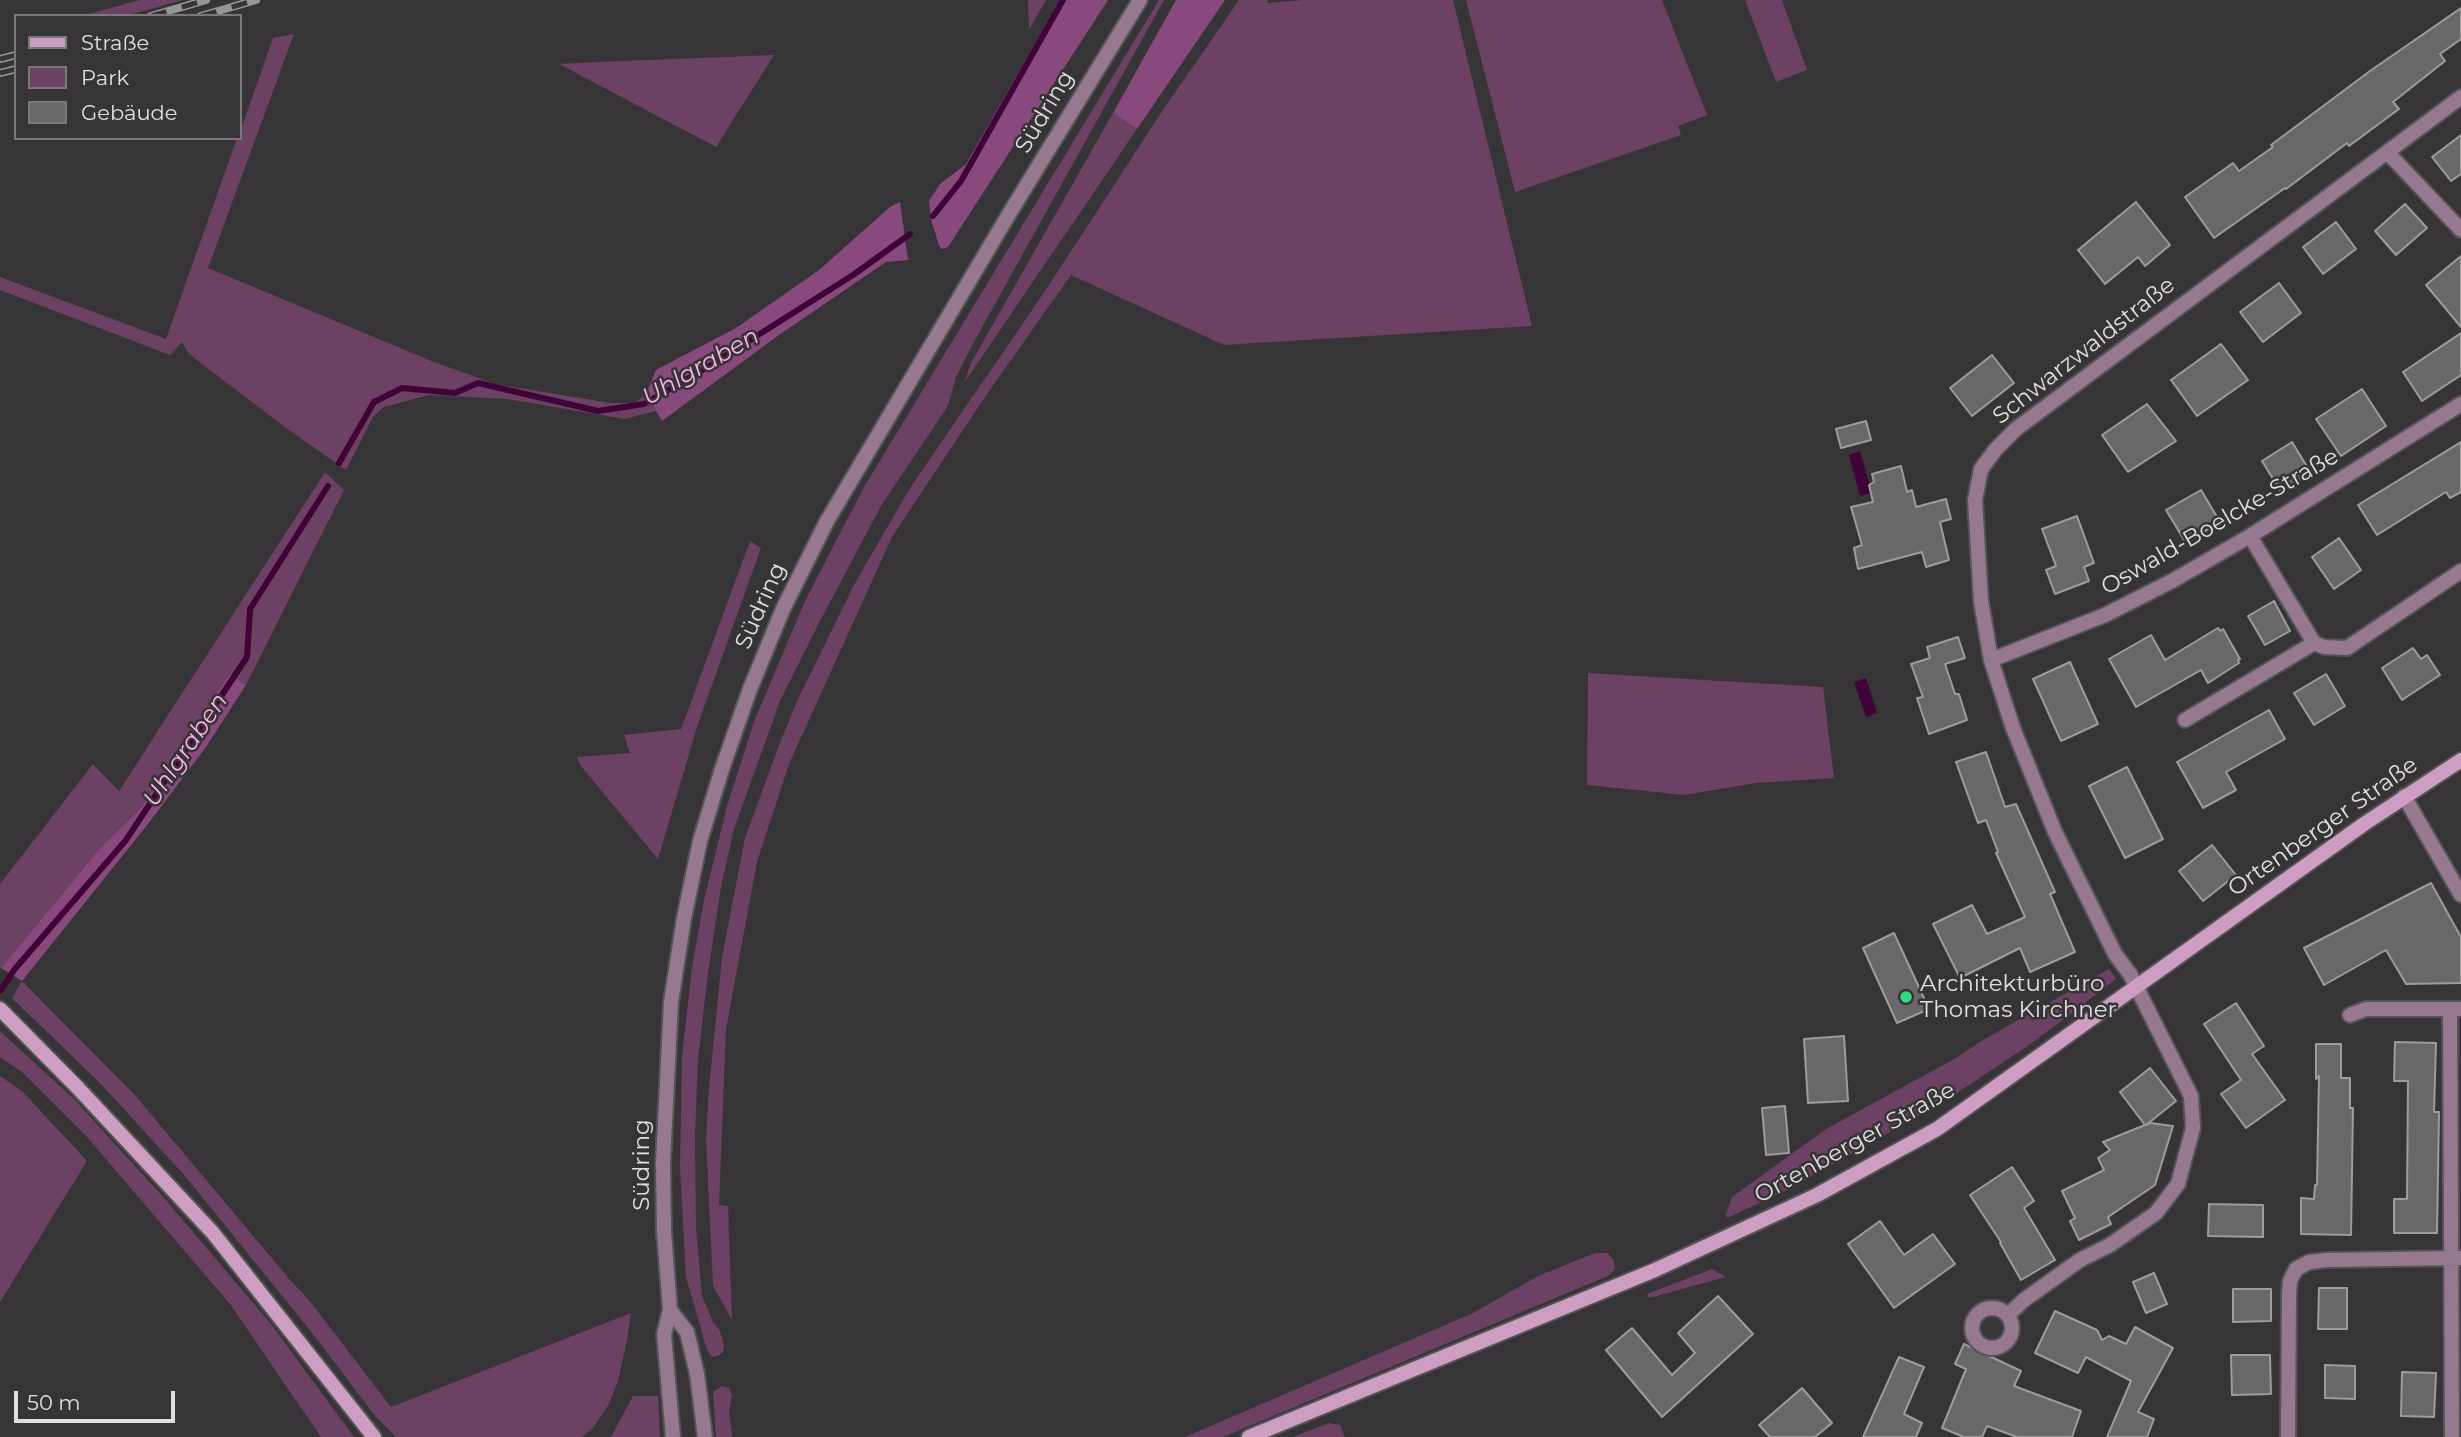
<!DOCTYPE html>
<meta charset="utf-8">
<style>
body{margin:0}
#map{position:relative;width:2461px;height:1437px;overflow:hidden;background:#363436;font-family:Montserrat,sans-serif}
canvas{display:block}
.legend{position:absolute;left:14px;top:14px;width:228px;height:126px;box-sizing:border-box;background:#363436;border:2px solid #7a787a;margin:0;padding:9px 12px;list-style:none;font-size:21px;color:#e0dfe0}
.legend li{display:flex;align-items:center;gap:14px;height:35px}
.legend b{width:35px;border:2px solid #7a787a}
.scale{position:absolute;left:14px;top:1391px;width:161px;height:32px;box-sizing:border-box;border:4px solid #e0dfe0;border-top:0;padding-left:9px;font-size:21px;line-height:24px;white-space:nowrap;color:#e0dfe0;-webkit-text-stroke:5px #363436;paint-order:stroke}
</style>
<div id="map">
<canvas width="2461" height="1437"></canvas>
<ul class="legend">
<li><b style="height:9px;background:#cd9dc2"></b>Straße</li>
<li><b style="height:19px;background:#6c4163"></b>Park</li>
<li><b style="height:19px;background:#6a676a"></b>Gebäude</li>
</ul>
<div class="scale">50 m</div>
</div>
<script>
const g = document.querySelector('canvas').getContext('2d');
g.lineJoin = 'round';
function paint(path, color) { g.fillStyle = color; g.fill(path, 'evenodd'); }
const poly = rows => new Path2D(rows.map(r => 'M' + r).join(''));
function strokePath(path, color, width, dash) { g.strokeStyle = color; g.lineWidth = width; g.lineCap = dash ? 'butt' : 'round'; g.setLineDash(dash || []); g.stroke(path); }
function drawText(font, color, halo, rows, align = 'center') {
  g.font = font + ' Montserrat,sans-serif'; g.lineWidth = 5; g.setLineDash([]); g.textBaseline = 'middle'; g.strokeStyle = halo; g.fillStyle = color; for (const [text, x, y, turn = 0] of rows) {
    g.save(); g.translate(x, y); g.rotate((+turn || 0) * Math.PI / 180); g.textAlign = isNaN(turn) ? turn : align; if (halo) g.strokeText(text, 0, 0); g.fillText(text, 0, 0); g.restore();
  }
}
const green = poly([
 [140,0,183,0,125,16,82,16],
 [1028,0,1046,0,1029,30],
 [1159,0,1164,0,975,340,956,377,948,406,881,506,820,621,780,701,734,829,721,887,708,973,698,1059,695,1139,696,1227,702,1296,713,1322,720,1331,724,1345,723,1352,718,1356,712,1357,707,1350,686,1277,680,1167,682,1057,692,967,704,900,727,806,754,722,805,601,864,487],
 [1239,0,1268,0,1267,3,1303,0,1453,0,1532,326,1224,345,1071,275,985,397,892,537,789,764,757,862,726,1029,719,1205,728,1206,732,1320,713,1286,706,1139,709,1088,722,957,745,838,781,740,798,699,855,583,910,488,1043,294,1165,107],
 [1466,0,1662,0,1707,115,1678,126,1681,135,1515,192],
 [1745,0,1782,0,1807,70,1776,82],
 [294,34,208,268,434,362,495,384,611,403,635,403,646,394,656,411,625,419,507,399,429,395,384,407,373,417,346,470,286,428,189,354,182,342,170,355,0,290,0,277,166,339,237,138,240,138,240,132,273,38],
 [774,55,716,147,559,64,598,62],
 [1113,113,1137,129,964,383,971,363],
 [325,472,344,490,246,685,230,675,140,809,100,848,0,969,0,884,93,764,119,791],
 [750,541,761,548,697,727,658,859,581,766,577,757,630,753,624,735,681,729],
 [1588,673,1823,687,1834,778,1756,783,1685,795,1587,785],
 [2109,969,2116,979,2032,1043,1948,1099,1789,1189,1727,1218,1726,1214,1732,1197,1826,1129,1956,1058,1983,1040],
 [22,981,134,1094,291,1281,309,1300,391,1407,631,1313,627,1340,618,1381,609,1404,593,1428,582,1437,396,1437,376,1417,309,1329,185,1176,100,1083,12,998],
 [0,1031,76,1101,165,1199,271,1324,354,1437,321,1437,230,1304,87,1137,22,1072,0,1057],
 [0,1076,23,1092,87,1161,0,1302],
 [1595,1253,1608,1253,1614,1261,1615,1269,1608,1276,1223,1437,1185,1437,1473,1313,1538,1276],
 [1712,1269,1726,1277,1649,1298,1647,1294],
 [722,1386,729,1388,732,1395,729,1411,732,1437,716,1437,713,1392],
 [633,1396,658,1396,660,1437,611,1437],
 [1329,1423,1340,1425,1345,1437,1293,1437]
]);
const forest = poly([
 [1060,0,1108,0,948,247,942,249,939,246,931,219,929,201,940,184,966,164],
 [1176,0,1225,0,1137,129,1113,113],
 [900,202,908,260,886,262,779,335,662,421,646,394,656,370,736,328,819,270,890,207],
 [230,674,246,685,206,747,148,824,22,981,1,968,100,848,140,809]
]);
const water = poly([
 [1860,451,1872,493,1860,496,1849,455],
 [1866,678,1877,713,1866,717,1854,682]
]);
const stream = poly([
 [933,216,961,181,1063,0],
 [339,463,374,402,402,388,455,393,478,383,598,411,644,404,706,368,853,275,910,234],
 [0,991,14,970,126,840,247,657,250,609,328,486]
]);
const building = poly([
 [2461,8,2461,39,2440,54,2445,61,2393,102,2399,109,2349,146,2347,143,2286,189,2285,188,2214,238,2185,197,2233,163,2239,171,2273,147,2271,145,2370,71,2461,8],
 [2461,135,2461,174,2451,181,2432,157,2461,135],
 [2136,202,2170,245,2145,266,2138,257,2105,284,2078,250,2136,202],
 [2405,204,2427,228,2396,255,2375,231,2405,204],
 [2336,222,2356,249,2323,274,2303,247,2336,222],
 [2461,256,2461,327,2426,285,2461,256],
 [2279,283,2301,313,2263,342,2240,312,2279,283],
 [2461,333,2461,375,2422,401,2403,372,2461,333],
 [2221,344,2248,380,2197,416,2171,380,2221,344],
 [1992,355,2014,383,1972,416,1950,388,1992,355],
 [2362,389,2386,426,2341,456,2316,419,2362,389],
 [2147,404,2176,441,2128,472,2102,435,2147,404],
 [1866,421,1871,440,1841,448,1836,429,1866,421],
 [2292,442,2311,473,2281,492,2262,461,2292,442],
 [2461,442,2461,492,2450,498,2446,492,2377,535,2358,505,2461,442],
 [1901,466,1907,492,1912,490,1916,507,1946,499,1951,519,1940,522,1949,560,1926,567,1922,552,1858,569,1854,548,1862,545,1851,507,1873,502,1869,485,1874,482,1872,474,1901,466],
 [2201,490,2220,522,2186,543,2166,510,2201,490],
 [2077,516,2094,563,2084,567,2089,581,2055,594,2046,570,2056,566,2042,529,2077,516],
 [2339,538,2361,570,2334,589,2312,557,2339,538],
 [2274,601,2290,631,2265,645,2248,616,2274,601],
 [2218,628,2220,631,2223,629,2240,659,2238,660,2239,663,2208,683,2201,670,2136,707,2109,659,2151,635,2165,660,2218,628],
 [1958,637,1965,658,1945,664,1955,694,1959,694,1967,720,1929,734,1917,698,1923,697,1911,664,1930,658,1927,647,1958,637],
 [2413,648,2421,659,2427,655,2440,675,2402,700,2382,668,2413,648],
 [2070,662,2098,724,2061,741,2033,679,2070,662],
 [2326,674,2345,706,2314,725,2294,693,2326,674],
 [2269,710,2285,739,2226,772,2236,790,2203,808,2177,762,2269,710],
 [1986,752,2005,807,2016,804,2055,892,2050,894,2075,952,2030,972,2020,948,1960,978,1933,924,1972,905,1987,934,2025,917,1996,853,1998,852,1986,820,1978,823,1956,762,1986,752],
 [2127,767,2163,839,2125,858,2089,786,2127,767],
 [2212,845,2236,875,2203,901,2179,871,2212,845],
 [2431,883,2461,937,2461,983,2406,984,2386,950,2324,985,2304,948,2431,883],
 [1894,933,1929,1009,1897,1023,1863,948,1894,933],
 [2236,1003,2264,1046,2252,1054,2285,1100,2246,1128,2221,1094,2241,1080,2204,1024,2236,1003],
 [1844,1036,1848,1101,1808,1103,1804,1039,1844,1036],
 [2395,1042,2436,1043,2434,1112,2439,1112,2437,1233,2394,1233,2394,1199,2407,1199,2408,1081,2394,1081,2395,1042],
 [2316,1044,2341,1044,2341,1078,2350,1078,2350,1108,2353,1108,2351,1235,2301,1234,2301,1198,2314,1199,2315,1185,2317,1185,2319,1076,2316,1079,2316,1044],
 [2150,1068,2176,1101,2146,1125,2150,1123,2173,1126,2155,1185,2108,1217,2111,1224,2079,1240,2070,1221,2075,1218,2062,1191,2104,1170,2098,1158,2110,1150,2103,1142,2145,1125,2120,1092,2150,1068],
 [1785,1106,1789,1153,1766,1155,1762,1108,1785,1106],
 [2012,1167,2034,1201,2024,1208,2055,1260,2021,1280,2000,1243,2001,1242,1970,1195,2012,1167],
 [2209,1204,2263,1205,2263,1237,2208,1236,2209,1204],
 [1880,1221,1904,1255,1933,1234,1955,1264,1894,1308,1848,1244,1880,1221],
 [2154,1273,2167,1304,2146,1313,2133,1282,2154,1273],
 [2319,1288,2347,1288,2347,1329,2318,1329,2319,1288],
 [2233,1289,2271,1289,2271,1321,2233,1322,2233,1289],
 [1718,1296,1753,1334,1662,1417,1606,1350,1632,1328,1672,1375,1695,1353,1678,1333,1718,1296],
 [2055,1311,2097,1330,2102,1340,2109,1336,2126,1344,2135,1327,2173,1348,2138,1412,2154,1419,2147,1437,2107,1437,2131,1381,2086,1357,2078,1373,2035,1353,2055,1311],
 [1964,1344,2021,1371,2014,1386,2081,1411,2072,1437,2017,1437,1987,1426,1982,1437,1964,1437,1942,1428,1966,1369,1955,1364,1964,1344],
 [2231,1355,2270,1355,2271,1394,2232,1395,2231,1355],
 [1899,1357,1924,1367,1904,1414,1922,1423,1916,1437,1863,1437,1899,1357],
 [2325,1365,2355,1366,2355,1399,2325,1398,2325,1365],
 [2402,1372,2436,1373,2434,1417,2401,1416,2402,1372],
 [1802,1388,1832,1423,1815,1437,1770,1437,1759,1425,1802,1388]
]);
const minor = poly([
 [2387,152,2461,230],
 [2250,536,2314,643,2324,647,2347,648,2461,571],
 [1991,660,2105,615,2172,581,2250,536,2461,404],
 [2185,720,2314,643],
 [2404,796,2461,895],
 [2450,1009,2452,1437],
 [2350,1015,2366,1009,2461,1009],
 '1972 1328a20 20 0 1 1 40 0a20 20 0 1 1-40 0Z',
 [2008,1315,2024,1300,2080,1260,2110,1245,2156,1213,2178,1184,2193,1128,2191,1096,2130,974,2115,954,2055,832,2013,728,1991,660,1981,601,1975,500,1981,469,1996,449,2016,429,2461,97],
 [2288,1437,2289,1294,2290,1281,2296,1269,2309,1262,2327,1260,2460,1258]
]);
const tertiary = poly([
 [670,1310,687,1332,697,1374,705,1437],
 [673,1437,664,1334,670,1310,664,1232,663,1163,671,1002,684,918,700,841,722,769,750,689,783,609,827,521,1009,214,1140,0]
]);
const secondary = poly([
 [0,1009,78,1088,213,1233,374,1437],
 [1249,1437,1655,1270,1817,1195,1937,1129,2364,824,2461,760]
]);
const rail = poly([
 [151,16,206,0],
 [201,16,256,0],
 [0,59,16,55],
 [0,73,16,69]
]);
const markers = [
 [1906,997,7,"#34d881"]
];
const streetNames = [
 ["Südring",1045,112,-59],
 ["Schwarzwaldstraße",2084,351,-38],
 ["Oswald-Boelcke-Straße",2220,522,-30],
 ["Südring",761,606,-66],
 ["Ortenberger Straße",2323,827,-35],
 ["Ortenberger Straße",1855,1143,-29],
 ["Südring",642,1165,-90]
];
const poiNames = [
 ["Architekturbüro",1920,984],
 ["Thomas Kirchner",1920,1010]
];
const waterNames = [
 ["Uhlgraben",701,367,-30],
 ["Uhlgraben",186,750,-56]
];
paint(green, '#6c4163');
paint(forest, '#88497c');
paint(water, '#400338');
strokePath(stream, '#400338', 6);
paint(building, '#6a676a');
strokePath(building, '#9e9b9d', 2);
strokePath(minor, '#555355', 18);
strokePath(tertiary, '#555355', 18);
strokePath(secondary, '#555355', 18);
strokePath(minor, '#96788f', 14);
strokePath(tertiary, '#96788f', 14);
strokePath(secondary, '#cd9dc2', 14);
strokePath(rail, '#979697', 8);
strokePath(rail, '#363436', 5, [16]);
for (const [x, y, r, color] of markers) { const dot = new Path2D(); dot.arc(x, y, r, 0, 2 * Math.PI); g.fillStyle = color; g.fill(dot); strokePath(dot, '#363436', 2.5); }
drawText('23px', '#e0dfe0', '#363436', streetNames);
drawText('23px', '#e0dfe0', '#363436', poiNames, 'left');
drawText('italic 24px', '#fab1ea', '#363436', waterNames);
</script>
